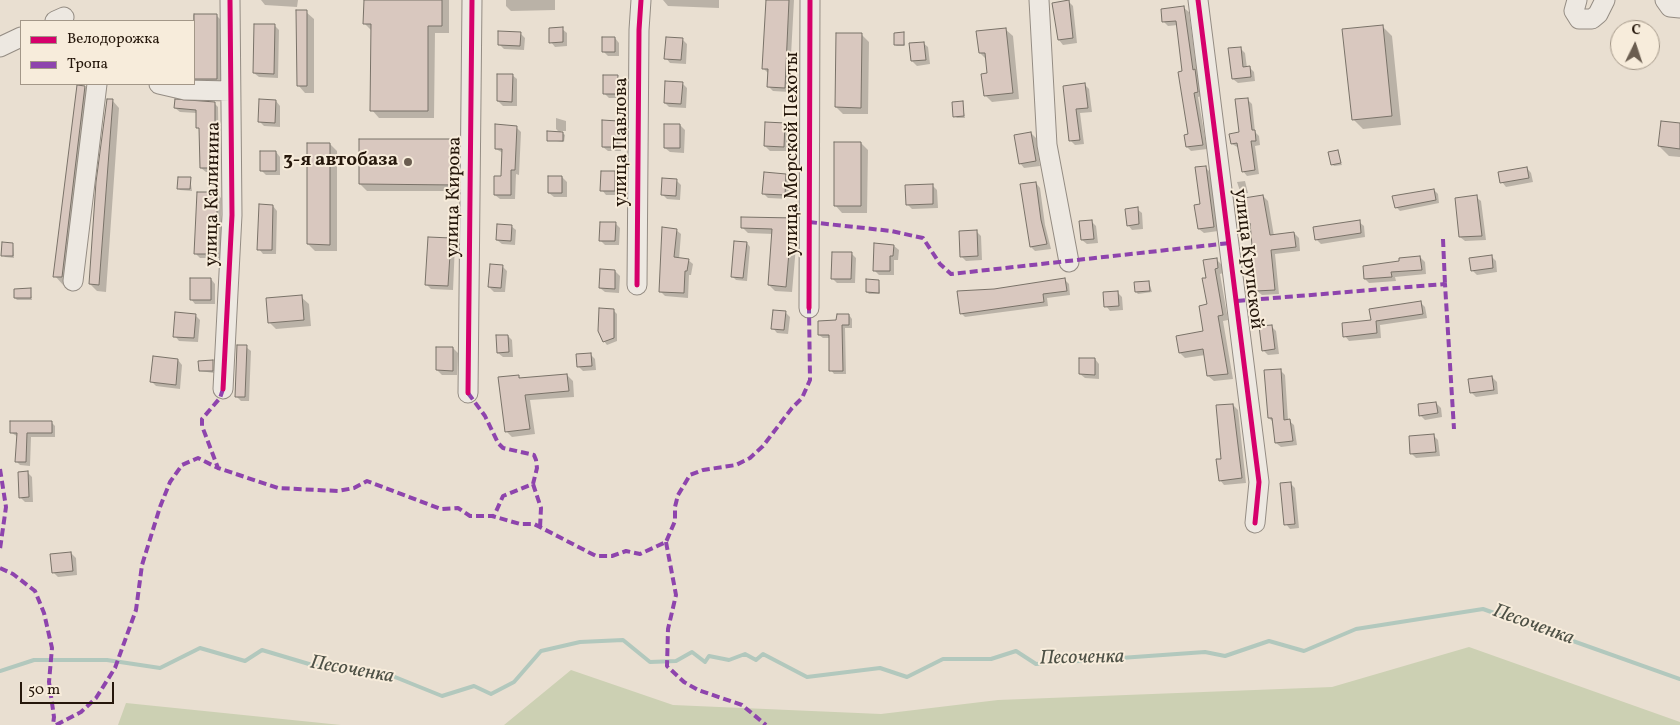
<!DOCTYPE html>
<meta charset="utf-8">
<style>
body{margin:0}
#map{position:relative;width:1680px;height:725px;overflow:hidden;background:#e9dfd1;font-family:Vollkorn,serif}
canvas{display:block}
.legend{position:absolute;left:20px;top:20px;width:175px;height:65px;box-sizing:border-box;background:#f7ecdb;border:1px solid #a39788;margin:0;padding:6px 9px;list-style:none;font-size:15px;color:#25170b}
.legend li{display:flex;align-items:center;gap:10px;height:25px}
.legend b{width:25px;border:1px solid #a39788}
.north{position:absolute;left:1610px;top:20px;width:50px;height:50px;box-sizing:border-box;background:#f7ecdb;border:1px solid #a39788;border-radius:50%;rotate:4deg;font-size:14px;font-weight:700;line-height:20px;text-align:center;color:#25170b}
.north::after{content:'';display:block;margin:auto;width:18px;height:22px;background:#6a5d50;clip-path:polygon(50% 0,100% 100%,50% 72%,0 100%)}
.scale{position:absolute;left:20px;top:682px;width:94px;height:22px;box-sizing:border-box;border:2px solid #25170b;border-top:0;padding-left:6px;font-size:15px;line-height:18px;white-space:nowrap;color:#25170b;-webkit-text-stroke:4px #f7ecdb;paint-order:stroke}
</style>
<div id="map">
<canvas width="1680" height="725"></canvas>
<ul class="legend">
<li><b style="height:6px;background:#d6006c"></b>Велодорожка</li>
<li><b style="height:6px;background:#8e44ad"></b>Тропа</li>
</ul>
<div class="north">С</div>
<div class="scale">50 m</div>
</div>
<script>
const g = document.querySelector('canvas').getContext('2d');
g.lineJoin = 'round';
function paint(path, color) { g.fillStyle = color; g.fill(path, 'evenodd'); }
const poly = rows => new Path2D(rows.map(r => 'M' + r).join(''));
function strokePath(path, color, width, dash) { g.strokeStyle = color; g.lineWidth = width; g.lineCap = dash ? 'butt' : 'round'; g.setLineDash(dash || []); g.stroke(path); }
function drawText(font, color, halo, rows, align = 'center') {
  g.font = font + ' Vollkorn,serif'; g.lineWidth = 4; g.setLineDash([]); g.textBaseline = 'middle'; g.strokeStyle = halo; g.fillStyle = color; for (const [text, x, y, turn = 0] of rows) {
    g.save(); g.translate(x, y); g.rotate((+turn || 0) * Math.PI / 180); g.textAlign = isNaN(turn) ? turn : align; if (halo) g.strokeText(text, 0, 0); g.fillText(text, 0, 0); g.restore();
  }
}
const green = poly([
 [1469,647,1680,722,1680,725,504,725,571,670,673,705,881,714,998,700,1332,687],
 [126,703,341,725,118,725]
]);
const shadow = poly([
 [261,0,298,0,297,7,265,5],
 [365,0,449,0,449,33,435,33,434,118,379,118,372,110,372,31,365,24],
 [506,0,555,0,555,10,511,11,506,6],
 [663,0,719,0,719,8,668,6],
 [767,0,794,0,789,92,773,91,768,86,768,73,763,68],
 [1069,2,1073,6,1077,43,1063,45,1059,40],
 [1184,8,1189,12,1197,73,1199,75,1202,96,1198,97,1207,149,1191,151,1187,147,1190,135,1178,25,1168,26,1164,22],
 [306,12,314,19,314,93,305,93,298,85],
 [193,15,216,15,221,20,221,84,198,83,194,79],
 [275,26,279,30,278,78,259,77,254,73],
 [1382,26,1392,36,1401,125,1363,129,1353,119],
 [562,29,567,33,567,46,555,47,551,42],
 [1005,29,1013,36,1019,99,992,102,985,95,988,74,987,60,980,53],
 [520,33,525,38,524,50,504,49,499,44],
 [903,34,905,46,897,46,895,45],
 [862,35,869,42,868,114,843,114,836,107],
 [615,38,619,43,619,56,608,56,603,51],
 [682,39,687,44,686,64,670,63,666,58],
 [923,43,928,47,930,64,917,66,912,61],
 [1240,48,1245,53,1247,68,1250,68,1254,72,1255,81,1238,83,1233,79],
 [512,75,517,79,517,106,503,106,498,101],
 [617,76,622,81,621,98,609,98,604,93],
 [682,83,687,88,686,108,669,107,665,103],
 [1085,85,1089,89,1092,112,1080,113,1084,144,1075,145,1070,140,1064,87],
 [79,87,85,87,95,97,72,286,64,286,55,276],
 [1247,99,1252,104,1255,132,1259,136,1260,145,1255,146,1259,174,1247,176,1243,171,1239,148,1232,144,1240,133],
 [112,100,119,108,106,292,97,291,90,284],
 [276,101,280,106,280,127,264,126,260,122],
 [962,102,965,118,957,118,955,116],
 [214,103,218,107,219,172,206,172,201,168,200,130,198,127,197,113,180,112,175,108],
 [556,118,566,121,566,131,560,131,565,135,564,142,548,140,560,133,556,129],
 [617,122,622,127,621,151,608,151,603,147],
 [784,124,789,128,788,151,770,151,765,146],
 [680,125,685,130,684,153,670,152,665,148],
 [1680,125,1680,157,1669,156,1659,146],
 [516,127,521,132,519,175,516,174,515,199,500,199,495,195,502,177,503,153,496,149],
 [1031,133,1036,138,1040,166,1024,168,1020,163],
 [456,140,463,148,463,191,367,191,360,184],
 [861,143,868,150,867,213,842,213,835,205],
 [330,144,337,151,337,251,315,251,308,244],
 [1337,151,1342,165,1334,166,1332,164],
 [276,152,280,157,280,175,266,175,261,170],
 [1205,167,1210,172,1218,231,1204,233,1199,229],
 [1527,168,1531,173,1533,182,1506,187,1502,182],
 [614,173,619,177,619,195,606,195,602,190],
 [785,175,790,179,789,199,768,198,763,193],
 [562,177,567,182,567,197,554,197,549,193],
 [190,178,192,191,180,190,178,188],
 [676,180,681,185,680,200,667,199,663,195],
 [1245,181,1248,193,1241,194,1237,182],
 [1036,183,1040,188,1045,225,1051,249,1035,251,1031,247],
 [932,185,937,190,938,208,912,209,907,204],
 [1434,190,1438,194,1439,203,1400,211,1396,207],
 [216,193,221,198,221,258,200,258,195,253],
 [1263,196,1268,201,1274,236,1294,233,1299,238,1300,251,1275,254,1279,294,1262,295,1257,291,1251,225,1249,223],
 [1476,197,1481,201,1486,240,1465,241,1460,237],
 [273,206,277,211,276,254,263,254,259,249],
 [1137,209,1142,213,1143,229,1132,230,1128,225],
 [795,220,801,226,801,235,797,235,792,292,775,291,769,285,773,234,748,233,742,227],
 [1091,221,1096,226,1098,243,1087,244,1082,240],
 [1359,222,1364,226,1365,237,1321,244,1316,239],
 [615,223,620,228,619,245,605,245,600,240],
 [511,226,516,230,515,245,502,244,497,240],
 [676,230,681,234,679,259,688,260,693,264,691,275,689,275,688,298,665,296,661,292],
 [976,231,981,236,982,260,966,261,961,256],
 [450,239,455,244,453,290,431,289,426,284],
 [747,243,750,247,747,281,736,280,732,276],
 [13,244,14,258,5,257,3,255],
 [894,246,899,250,898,260,894,260,894,275,879,275,874,270],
 [851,253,856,258,855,283,837,283,832,278],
 [1491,256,1496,261,1497,272,1477,275,1472,270],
 [1420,257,1425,262,1426,274,1395,277,1396,281,1369,283,1365,279],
 [1216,259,1222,265,1223,273,1220,274,1228,320,1223,321,1233,379,1214,381,1208,376,1205,355,1185,358,1180,353,1204,332,1208,305,1208,279],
 [502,266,507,271,505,292,494,292,489,287],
 [615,271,620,276,619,293,605,292,600,288],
 [211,279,215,284,215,304,195,304,191,299],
 [1065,280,1069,284,1070,295,1047,298,1048,306,965,317,961,313,994,290],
 [879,281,880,294,869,294,867,292],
 [1149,282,1152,292,1138,294,1136,292],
 [30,290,32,300,17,300,15,298],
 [1117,292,1122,297,1123,310,1110,311,1106,306],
 [301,297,309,304,311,326,276,329,269,322],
 [1420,302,1425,307,1427,318,1380,325,1381,338,1349,341,1345,336,1372,321],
 [613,310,617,314,617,341,607,345,604,341],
 [785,312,790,317,788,334,777,333,773,328],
 [195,315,200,320,198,342,179,341,175,336],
 [849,315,852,319,852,328,845,328,846,374,834,374,831,370,830,338,823,338,819,335],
 [1271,326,1276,331,1279,354,1268,355,1263,350],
 [508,336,512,340,513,357,503,357,498,353],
 [246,347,251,351,249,401,241,401,236,396],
 [453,348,458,353,457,375,442,375,437,370],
 [591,355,595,359,596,370,583,371,578,366],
 [1095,359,1099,364,1099,379,1085,378,1080,374],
 [178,360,182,365,180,389,156,386,152,382],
 [213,362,214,373,200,371],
 [1280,370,1285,375,1288,420,1294,425,1297,445,1281,447,1276,443,1274,423,1269,418],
 [567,375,573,381,574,397,530,400,535,434,512,437,506,431,518,376,521,379],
 [1492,377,1497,382,1498,394,1476,397,1471,392],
 [1436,403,1441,408,1442,417,1425,420,1420,415],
 [1233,405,1238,410,1246,483,1224,485,1220,480],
 [51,422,55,426,55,437,31,437,30,466,20,465,16,461,18,437,12,433],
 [1433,435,1438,440,1440,456,1416,458,1412,454],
 [27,472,32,477,33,502,25,502,20,497],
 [1290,483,1295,488,1299,528,1290,529,1286,524],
 [71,553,76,558,77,575,58,577,53,572]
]);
const stream = poly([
 [0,671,34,660,107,660,160,668,200,648,245,661,262,650,319,667,390,675,442,696,474,686,491,694,514,682,541,651,580,642,623,640,650,662,676,661,692,652,705,662,709,656,729,660,745,654,756,660,763,654,807,677,880,668,907,677,943,659,991,659,1016,651,1036,664,1205,652,1225,656,1269,641,1304,651,1356,629,1483,609,1680,679]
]);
const building = poly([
 [364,0,442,0,442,26,428,26,428,111,370,111,371,24,363,24,364,0],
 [766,0,789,0,785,88,767,87,768,69,762,69,766,0],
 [1069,0,1073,38,1058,40,1052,3,1069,0],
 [1184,6,1193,70,1195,69,1198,92,1194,93,1203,145,1186,147,1184,135,1188,134,1178,72,1182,71,1176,21,1162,22,1161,9,1184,6],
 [296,10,307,10,307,86,297,86,296,10],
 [194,14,217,14,217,79,194,79,194,14],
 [254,24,275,24,274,74,253,73,254,24],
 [1383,25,1392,116,1352,120,1342,29,1383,25],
 [563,27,563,42,549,43,549,28,563,27],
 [1006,28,1013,93,984,96,981,74,987,73,985,53,979,53,976,31,1006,28],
 [498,31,521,32,520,46,498,45,498,31],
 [904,32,904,45,894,45,894,33,904,32],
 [836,33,862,33,861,108,835,107,836,33],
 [602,37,615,37,615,52,602,52,602,37],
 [666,37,683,38,681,60,664,59,666,37],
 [924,42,926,60,911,61,909,43,924,42],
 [1241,47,1243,67,1250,66,1251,77,1232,79,1228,48,1241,47],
 [497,74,513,74,512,102,497,101,497,74],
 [603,75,618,75,617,94,603,94,603,75],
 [665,81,683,82,681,104,664,103,665,81],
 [1085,83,1088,108,1076,109,1080,140,1069,141,1063,86,1085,83],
 [77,85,85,86,62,277,53,277,77,85],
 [1248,98,1252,130,1255,130,1256,141,1251,141,1255,170,1242,172,1237,143,1231,144,1229,134,1239,132,1235,99,1248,98],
 [107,99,113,99,99,285,89,284,96,182,107,99],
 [175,99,215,102,215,168,200,168,199,128,196,128,196,110,174,108,175,99],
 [259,99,276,100,275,123,258,122,259,99],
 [963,101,964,116,953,117,952,102,963,101],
 [602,120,618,121,617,147,602,147,602,120],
 [1661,121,1680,123,1680,149,1658,146,1661,121],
 [765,122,785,123,784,147,764,146,765,122],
 [495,124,517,126,515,170,511,170,511,195,494,195,494,176,501,176,502,149,495,149,495,124],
 [664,124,680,124,680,148,664,148,664,124],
 [547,131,563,132,563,141,547,141,547,131],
 [1031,132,1036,161,1019,164,1014,135,1031,132],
 [359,139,457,139,456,185,359,184,359,139],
 [834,142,861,142,861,206,834,206,834,142],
 [307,143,330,143,330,245,307,244,307,143],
 [1338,150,1341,163,1331,165,1328,152,1338,150],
 [260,151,276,151,276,171,260,171,260,151],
 [1206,166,1214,227,1198,229,1194,205,1200,204,1195,167,1206,166],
 [1527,167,1529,178,1500,183,1498,172,1527,167],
 [601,171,615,171,615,191,600,191,601,171],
 [764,172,786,174,785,195,762,194,764,172],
 [548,176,562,176,562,193,548,193,548,176],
 [178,177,191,177,190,189,177,189,178,177],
 [662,178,677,179,676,196,661,195,662,178],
 [1036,182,1041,220,1047,244,1030,247,1020,184,1036,182],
 [933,184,933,204,906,205,905,185,933,184],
 [1434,189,1436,200,1395,208,1392,196,1434,189],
 [197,192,217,192,217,254,194,254,197,192],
 [1263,195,1270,235,1294,232,1296,247,1271,250,1275,290,1256,291,1250,223,1248,223,1244,198,1263,195],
 [1477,195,1482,236,1459,237,1455,198,1477,195],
 [259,204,273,205,272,250,257,250,259,204],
 [1138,207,1139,224,1127,226,1125,209,1138,207],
 [741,217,795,218,795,229,791,229,786,287,768,285,772,229,741,228,741,217],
 [1092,220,1094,239,1081,240,1079,221,1092,220],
 [1360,220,1361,233,1315,240,1313,227,1360,220],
 [600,222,616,222,615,241,599,241,600,222],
 [497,224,512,225,511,241,496,240,497,224],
 [662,227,677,229,674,257,689,259,687,271,685,271,684,293,659,292,662,227],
 [977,230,978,256,960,257,959,231,977,230],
 [428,237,451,238,448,286,425,285,428,237],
 [734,241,747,242,743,278,731,277,734,241],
 [2,242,13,243,13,256,1,256,2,242],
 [874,243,894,245,893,256,890,256,890,271,873,271,874,243],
 [832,252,852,252,851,279,831,279,832,252],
 [1492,255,1493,268,1471,271,1469,258,1492,255],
 [1420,256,1422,270,1391,272,1392,277,1364,279,1363,266,1399,261,1399,258,1420,256],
 [1217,258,1218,268,1215,269,1223,315,1218,316,1228,374,1207,376,1203,349,1179,353,1176,336,1203,331,1199,306,1207,304,1202,278,1206,278,1203,260,1217,258],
 [490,264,503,265,501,288,488,287,490,264],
 [600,269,615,270,615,289,599,288,600,269],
 [190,278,211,278,211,300,190,300,190,278],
 [1065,278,1067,291,1043,294,1044,302,960,314,957,291,994,289,1065,278],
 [866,279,879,280,879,293,866,292,866,279],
 [1149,281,1150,291,1135,292,1134,282,1149,281],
 [31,288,31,298,14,298,14,289,31,288],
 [1118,291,1119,306,1104,307,1103,292,1118,291],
 [302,295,304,320,268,323,266,298,302,295],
 [1421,301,1423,314,1376,321,1377,333,1343,337,1342,323,1371,320,1369,309,1421,301],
 [599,308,614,309,614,338,603,342,598,331,599,308],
 [773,310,786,311,784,330,771,329,773,310],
 [175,312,196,314,194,338,173,337,175,312],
 [837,314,849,314,849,325,842,325,843,371,829,371,829,335,818,335,818,321,836,320,837,314],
 [1272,325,1275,349,1262,351,1259,326,1272,325],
 [496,335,508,335,509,352,497,353,496,335],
 [237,345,247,345,245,397,235,397,237,345],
 [436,347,453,347,453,371,436,370,436,347],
 [591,353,592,366,577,367,576,354,591,353],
 [153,356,178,359,176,385,150,382,153,356],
 [1079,358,1095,358,1095,375,1079,374,1079,358],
 [213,360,213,371,199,371,198,361,213,360],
 [1281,369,1284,420,1290,419,1293,441,1275,443,1272,418,1268,418,1264,370,1281,369],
 [567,374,569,391,525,395,530,429,505,432,498,377,519,375,519,378,567,374],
 [1492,376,1494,390,1470,393,1468,379,1492,376],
 [1436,402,1438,413,1419,416,1418,404,1436,402],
 [1233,404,1242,478,1219,481,1216,459,1221,459,1216,405,1233,404],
 [10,421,52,421,52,433,27,433,26,462,15,462,17,433,10,433,10,421],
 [1434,434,1436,452,1410,454,1409,436,1434,434],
 [28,471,29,497,19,498,18,472,28,471],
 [1291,482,1295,524,1284,525,1280,483,1291,482],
 [71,552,73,571,52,573,50,554,71,552]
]);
const minor = poly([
 [1039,0,1047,145,1069,262],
 [1198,0,1259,482,1255,523],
 [1577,0,1574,11,1579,19,1592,19,1598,14,1605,0],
 [1665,0,1670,7,1680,8],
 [55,21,64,17],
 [0,47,21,37],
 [159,84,185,90,230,91],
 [73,281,97,84],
 [637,285,639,30,641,0],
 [809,308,810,0],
 [223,389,232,215,230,0],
 [468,393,472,0]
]);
const quiet = poly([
 [809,222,891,231,923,238,940,264,951,274,1230,243],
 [1443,239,1445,284],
 [1237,301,1445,284,1454,429],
 [223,389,220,398,202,419,202,426,218,468,278,488,338,491,354,488,367,481,441,509,458,508,470,516,492,516,520,524,534,524,596,556,612,556,626,551,640,554,666,542,675,521,675,507,678,495,690,475,703,470,736,465,750,458,763,446,792,408,802,398,810,380,809,308],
 [468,393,485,416,498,443,503,448,534,455,536,460,537,468,533,484,503,496,494,516],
 [0,469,6,507,0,549],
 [533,484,541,508,540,528],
 [666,542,676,595,668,629,667,666,684,682,698,690,742,705,766,725],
 [0,568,13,574,35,591,44,613,52,648,49,682,54,717,53,725],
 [56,725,81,712,96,698,115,668,136,610,142,565,160,507,170,482,182,465,198,458,218,468]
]);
const cycleway = poly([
 [1198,0,1259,482,1255,523],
 [637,285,639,30,641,0],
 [809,308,810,0],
 [223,389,232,215,230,0],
 [468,393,472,0]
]);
const markers = [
 [408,162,5,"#6a5d50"]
];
const streetNames = [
 ["улица Павлова",623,142,-90],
 ["улица Морской Пехоты",794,154,-90],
 ["улица Калинина",214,194,-89],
 ["улица Кирова",455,197,-89],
 ["улица Крупской",1247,259,83]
];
const poiNames = [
 ["3-я автобаза",398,162]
];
const waterNames = [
 ["Песоченка",1533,626,20],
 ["Песоченка",1082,659,-1],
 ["Песоченка",352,671,10]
];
paint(green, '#ccd0b3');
paint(shadow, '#0003');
strokePath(stream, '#b2c8bd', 4);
paint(building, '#d9c8bf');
strokePath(building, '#797268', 1);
strokePath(minor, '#948c83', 21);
strokePath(minor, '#ede8e1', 19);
strokePath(quiet, '#8e44ad', 4, [8, 4]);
strokePath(cycleway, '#d6006c', 5);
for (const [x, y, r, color] of markers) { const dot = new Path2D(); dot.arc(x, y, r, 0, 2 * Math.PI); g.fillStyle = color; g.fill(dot); strokePath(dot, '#f7ecdb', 2); }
drawText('19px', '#25170b', '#f7ecdb', streetNames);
drawText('bold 19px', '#25170b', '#f7ecdb', poiNames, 'right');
drawText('italic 20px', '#4e5146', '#f7ecdb', waterNames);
</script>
